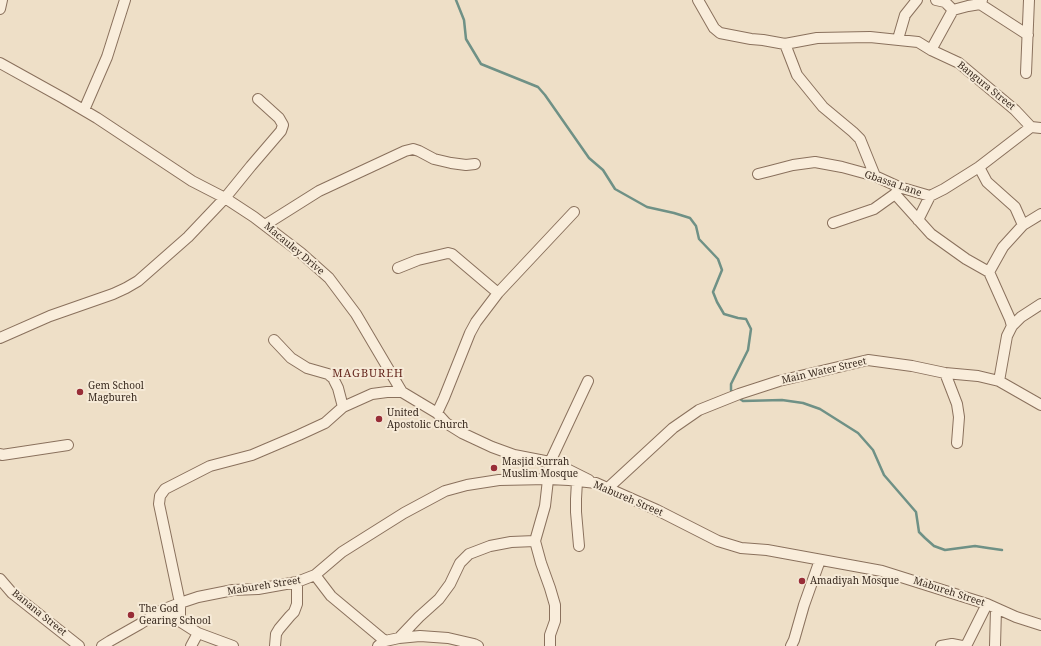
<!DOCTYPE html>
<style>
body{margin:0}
canvas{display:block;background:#eedfc7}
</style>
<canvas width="1041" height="646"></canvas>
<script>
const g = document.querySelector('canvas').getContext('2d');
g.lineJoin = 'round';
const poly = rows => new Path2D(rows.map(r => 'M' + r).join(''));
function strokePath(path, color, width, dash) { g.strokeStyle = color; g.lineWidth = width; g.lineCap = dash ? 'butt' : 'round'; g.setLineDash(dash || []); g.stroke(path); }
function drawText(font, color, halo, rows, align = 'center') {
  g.font = font + ' "Noto Serif",serif'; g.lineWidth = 4; g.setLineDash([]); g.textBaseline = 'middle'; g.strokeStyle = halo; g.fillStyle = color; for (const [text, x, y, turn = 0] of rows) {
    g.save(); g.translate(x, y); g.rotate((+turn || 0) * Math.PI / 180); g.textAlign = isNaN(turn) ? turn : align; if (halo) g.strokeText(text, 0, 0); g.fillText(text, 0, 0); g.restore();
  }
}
const stream = poly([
 [456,0,464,20,466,39,481,64,538,87,545,95,589,158,603,170,615,189,647,207,674,213,690,218,696,226,699,239,718,259,722,270,713,292,717,302,724,314,738,318,746,319,751,329,748,350,731,384,731,390,733,394],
 [737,397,743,401,782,400,803,403,820,409,858,433,873,450,884,475,916,512,919,532,925,538,934,546,945,550,975,546,988,548,1002,550]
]);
const minor = poly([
 [698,0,714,28,720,33,751,39,763,40,785,44,797,75,823,107,853,132,860,139,875,176],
 [936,0,945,2,953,10],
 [980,4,1028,35],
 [0,9,2,0],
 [898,39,905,15,917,0],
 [785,44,817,38,870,37,918,42,931,50,959,63,1015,110,1031,127,1041,128],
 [931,50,953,10,968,6,980,4,982,0],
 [0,63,63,98,97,118,192,181,225,198,254,217,301,253,329,278,356,314,402,392,437,413,446,423,462,433,492,447,514,455,550,462,567,469,589,480],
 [1026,73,1029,0],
 [84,110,107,57,125,0],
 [979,167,987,182,1015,207,1023,225],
 [758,174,770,171,793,165,815,162,842,167,875,176,899,187,930,196,944,189,979,167,1031,127],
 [895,194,931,234,966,259,989,272,1010,319,1012,326],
 [918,220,930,196],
 [833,223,874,209,895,194,898,189],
 [265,225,319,191,405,151,413,149,419,151,434,159,451,163,466,165,475,164],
 [398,268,418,260,448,253,452,254,498,293],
 [989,272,1003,247,1023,225,1041,214],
 [0,338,50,316,113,294,126,288,138,281,188,237,225,198,251,166,281,131,283,125,279,118,258,99],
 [274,340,291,358,307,368,328,374,333,378,338,388,343,407],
 [945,373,957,404,959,417,957,443],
 [999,381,1007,336,1012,326,1021,317,1041,304],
 [402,392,387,392,372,394,343,407,325,423,299,435,252,455,210,466,165,489,160,496,159,504,180,603,198,597,233,590,258,589,297,582,315,575,342,552,404,513,445,491,467,485,499,480,548,479,569,480,596,483,657,510,718,541,741,548,767,550,882,571,971,599,987,604,1016,617,1041,625],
 [437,413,444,398,470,333,476,322,498,293,574,212],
 [0,454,2,455,68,445],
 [577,481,576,499,576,512,579,546],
 [608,488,673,428,699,410,739,394,779,381,868,360,912,366,945,373,978,376,999,381,1041,405],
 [315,575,331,596,385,641],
 [0,579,12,593,79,646],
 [162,610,198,633,233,646],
 [399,638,419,617,439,599,450,584,460,563,469,554,490,546,511,542,535,541],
 [102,646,110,641,140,624,162,610,180,603,180,621],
 [191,646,198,633],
 [275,646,276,634,279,629,290,616,294,612,297,604,297,582],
 [378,646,385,641,399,638,420,636,448,638,474,644,478,646],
 [550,646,550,635,555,621,555,605,550,588,541,563,535,541,545,506,550,462,588,381],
 [791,646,794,640,804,605,820,560],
 [941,646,952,644,962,646],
 [964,646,967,644,987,604],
 [995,646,996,609]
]);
const markers = [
 [80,392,4,"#982d37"],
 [379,419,4,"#982d37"],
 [494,468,4,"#982d37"],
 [802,581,4,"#982d37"],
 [131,615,4,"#982d37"]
];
const streetNames = [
 ["Bangura Street",986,86,39],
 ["Gbassa Lane",893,184,19],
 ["Macauley Drive",294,249,40],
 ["Main Water Street",824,371,-13],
 ["Mabureh Street",628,499,23],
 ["Mabureh Street",264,586,-9],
 ["Mabureh Street",949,592,18],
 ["Banana Street",39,613,39]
];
const poiNames = [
 ["Gem School",88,386],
 ["Magbureh",88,398],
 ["United",387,413],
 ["Apostolic Church",387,425],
 ["Masjid Surrah",502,462],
 ["Muslim Mosque",502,474],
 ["Amadiyah Mosque",810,581],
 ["The God",139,609],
 ["Gearing School",139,621]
];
const neighbourhoodNames = [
 ["MAGBUREH",368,374]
];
strokePath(stream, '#6f9186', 2.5);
strokePath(minor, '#8a715d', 12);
strokePath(minor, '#f9eddb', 10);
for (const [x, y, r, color] of markers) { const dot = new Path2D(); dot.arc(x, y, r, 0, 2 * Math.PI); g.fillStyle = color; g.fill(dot); strokePath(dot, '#f6ead7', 1.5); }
drawText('10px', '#3a2b20', '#f6ead7', streetNames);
drawText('10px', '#3a2b20', '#f6ead7', poiNames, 'left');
g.letterSpacing = '1px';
drawText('11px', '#672920', '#f6ead7', neighbourhoodNames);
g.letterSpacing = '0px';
</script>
